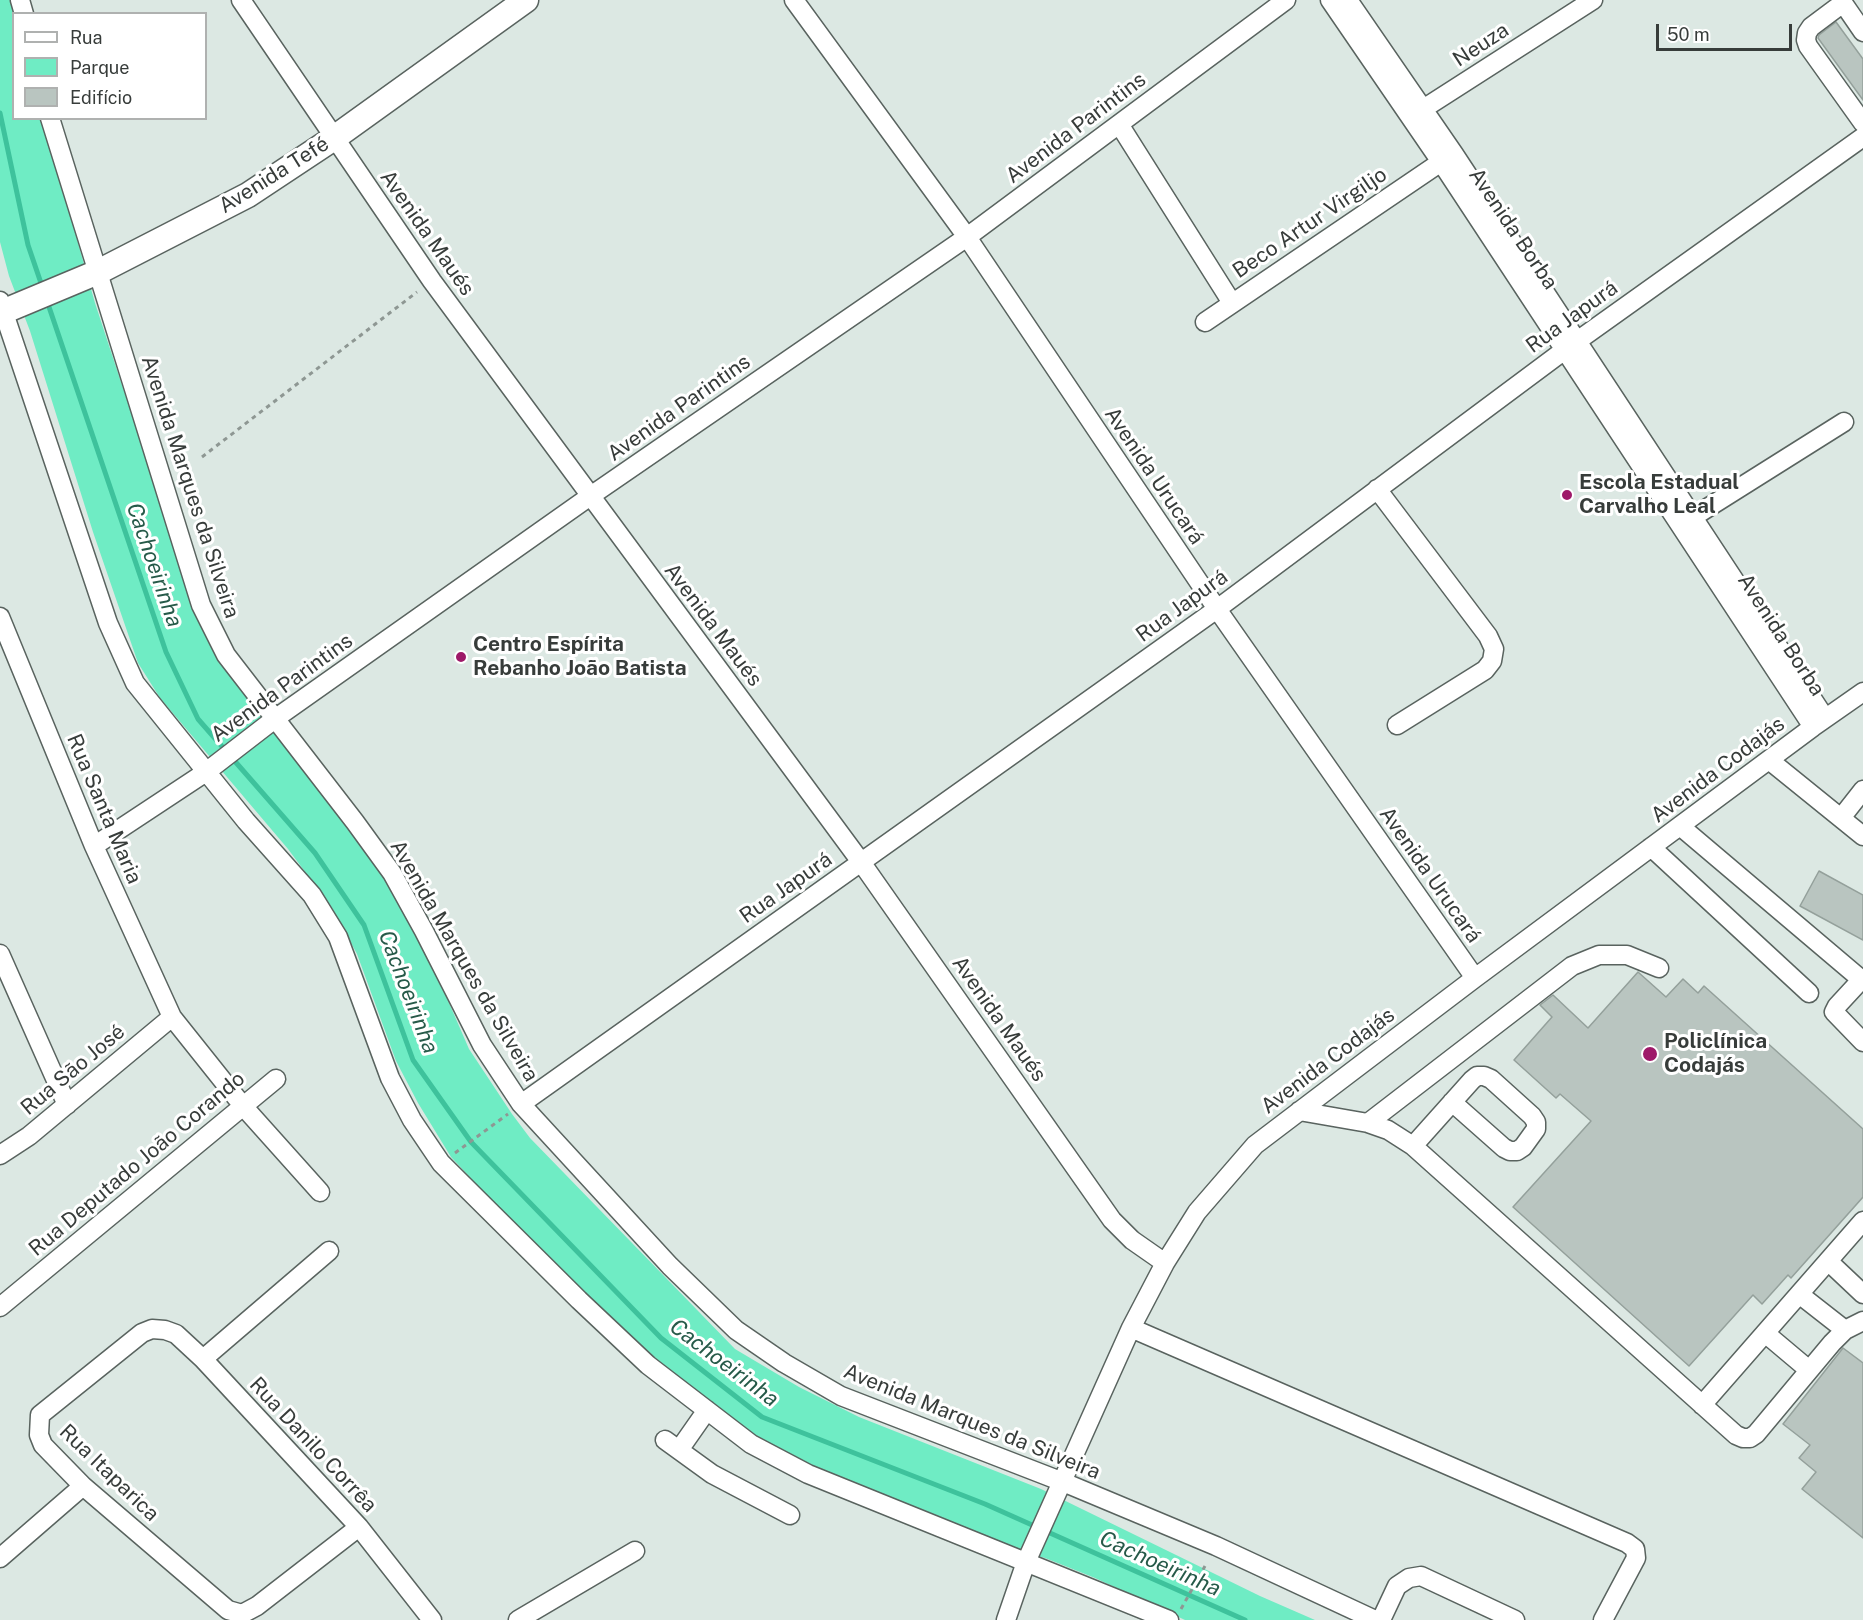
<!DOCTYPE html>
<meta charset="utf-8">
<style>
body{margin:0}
#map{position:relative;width:1863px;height:1620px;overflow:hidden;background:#dce8e3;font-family:"Public Sans",sans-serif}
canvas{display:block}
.legend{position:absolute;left:12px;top:12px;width:195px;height:108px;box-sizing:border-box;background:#fff;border:2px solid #afb1b0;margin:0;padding:8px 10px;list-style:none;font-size:18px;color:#373c3a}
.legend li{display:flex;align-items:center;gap:12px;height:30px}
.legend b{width:30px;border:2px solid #afb1b0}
.scale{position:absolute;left:1656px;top:24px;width:136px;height:27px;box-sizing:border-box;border:3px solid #373c3a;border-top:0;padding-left:8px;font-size:18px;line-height:21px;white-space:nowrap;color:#373c3a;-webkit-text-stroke:4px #fff;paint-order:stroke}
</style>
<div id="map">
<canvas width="1863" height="1620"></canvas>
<ul class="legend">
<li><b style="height:8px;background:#fff"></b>Rua</li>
<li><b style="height:16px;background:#6fecc4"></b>Parque</li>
<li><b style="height:16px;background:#b9c5c0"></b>Edifício</li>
</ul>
<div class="scale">50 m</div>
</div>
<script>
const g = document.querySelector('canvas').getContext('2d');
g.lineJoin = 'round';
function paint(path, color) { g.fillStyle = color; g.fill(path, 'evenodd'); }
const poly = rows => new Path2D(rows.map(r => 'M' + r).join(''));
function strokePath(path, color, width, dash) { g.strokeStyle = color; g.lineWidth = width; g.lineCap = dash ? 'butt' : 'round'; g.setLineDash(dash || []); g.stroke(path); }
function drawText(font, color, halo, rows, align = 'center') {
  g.font = font + ' "Public Sans",sans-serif'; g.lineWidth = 6; g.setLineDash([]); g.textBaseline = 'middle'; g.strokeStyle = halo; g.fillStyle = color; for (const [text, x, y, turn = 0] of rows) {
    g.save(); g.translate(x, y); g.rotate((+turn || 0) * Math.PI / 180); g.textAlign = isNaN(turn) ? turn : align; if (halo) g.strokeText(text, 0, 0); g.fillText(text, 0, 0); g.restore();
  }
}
const green = poly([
 [0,0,12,0,16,13,14,14,14,118,43,119,95,303,188,586,205,634,261,711,355,828,421,938,469,1049,512,1114,530,1138,735,1349,799,1387,859,1417,1041,1489,1260,1596,1315,1620,1185,1620,1095,1578,1045,1558,1013,1550,756,1442,640,1346,520,1231,451,1157,418,1103,396,1061,357,954,332,908,288,849,160,698,138,663,93,532,30,331,9,276,0,242]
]);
const stream = poly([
 [0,113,28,245,43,289],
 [47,301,166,652,198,719,315,853,364,925,413,1060,471,1142,661,1338,762,1417,985,1504,1245,1620]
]);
const building = poly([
 [1836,22,1863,59,1863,100,1818,38,1819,35,1836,22],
 [1819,871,1863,895,1863,940,1800,906,1819,871],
 [1638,972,1666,997,1683,979,1698,993,1704,986,1863,1129,1863,1197,1791,1278,1788,1275,1762,1304,1753,1295,1689,1366,1513,1207,1591,1121,1560,1094,1556,1098,1514,1060,1552,1017,1540,1005,1553,995,1588,1028,1638,972],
 [1843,1348,1863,1363,1863,1538,1802,1489,1816,1472,1799,1458,1810,1445,1783,1424,1843,1348]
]);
const path = poly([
 [202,457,417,292],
 [455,1153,508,1114],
 [1181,1609,1205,1566]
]);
const minor = poly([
 [20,0,24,14],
 [241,0,432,281,861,862,1112,1220,1132,1240,1165,1263],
 [794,0,967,237,1217,609,1475,978],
 [1330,0,1441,162,1813,727],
 [1348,0,1454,154,1825,718],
 [1841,0,1863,32],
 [1843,3,1811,27,1807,33,1806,40,1808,46,1863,123],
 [1423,109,1593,0],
 [50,118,201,605,226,655,355,822,392,873,424,931,482,1045,521,1104,670,1266,736,1330,784,1363,841,1396,1063,1482,1216,1546,1375,1620],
 [1119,124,1232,303],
 [0,301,108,623,135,683,246,821,312,895,338,937,390,1078,412,1120,441,1163,579,1300,648,1365,751,1444,808,1474,1169,1620],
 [1205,322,1441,162],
 [1377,489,1488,636,1494,649,1492,661,1485,670,1397,725],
 [1693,517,1844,422],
 [0,617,94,846,172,1017,243,1106,320,1192],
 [1769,760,1863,836],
 [1841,818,1863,790],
 [1680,826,1863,981],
 [94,846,206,772,276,718,589,497,967,237,1286,0],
 [1651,847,1809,993],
 [0,954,67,1105],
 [1861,980,1837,1006,1834,1012,1863,1042],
 [521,1104,1217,609,1566,349,1863,137],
 [1299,1111,1368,1123,1388,1130,1413,1146,1736,1435,1743,1438,1750,1438,1756,1434,1832,1343,1845,1330,1863,1321],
 [1368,1123,1572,966,1599,955,1627,955,1659,968],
 [1413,1146,1472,1080,1477,1076,1484,1076,1491,1079,1532,1116,1536,1122,1536,1129,1523,1147,1517,1151,1510,1151,1504,1148,1452,1102],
 [0,1155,29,1136,172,1017],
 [1828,1261,1863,1294],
 [1799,1294,1845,1330],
 [0,1307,276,1079],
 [1131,1328,1627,1543,1635,1549,1636,1558,1603,1620],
 [1765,1333,1809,1370],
 [203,1359,329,1251],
 [1702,1405,1863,1221],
 [665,1440,712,1474,790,1515],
 [679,1450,707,1410],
 [359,1527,257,1606,242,1614,228,1610,83,1486,43,1445,39,1435,40,1415,142,1333,152,1329,165,1330,176,1334,203,1359,359,1527,432,1620],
 [0,1558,83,1486],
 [518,1620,635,1551],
 [1006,1620,1026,1562,1131,1328,1165,1263,1197,1212,1255,1145,1475,978,1813,727,1863,692],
 [1381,1620,1397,1586,1409,1578,1421,1576,1515,1620]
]);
const major = poly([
 [0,313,98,272,248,195,334,138,526,0]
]);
const markers = [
 [1567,495,6,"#9e1969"],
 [461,657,6,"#9e1969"],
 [1650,1054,8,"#9e1969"]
];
const streetNames = [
 ["Neuza",1481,45,-33],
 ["Avenida Parintins",1076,128,-37],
 ["Avenida Tefé",274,175,-32],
 ["Beco Artur Virgiljo",1310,223,-34],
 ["Avenida Borba",1513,229,56],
 ["Avenida Maués",427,233,55],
 ["Rua Japurá",1572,317,-36],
 ["Avenida Parintins",679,408,-35],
 ["Avenida Urucará",1154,476,56],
 ["Avenida Marques da Silveira",190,487,72],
 ["Rua Japurá",1182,606,-36],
 ["Avenida Maués",713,625,53],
 ["Avenida Borba",1781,635,57],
 ["Avenida Parintins",282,688,-36],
 ["Avenida Codajás",1718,770,-37],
 ["Rua Santa Maria",104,809,67],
 ["Avenida Urucará",1430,875,55],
 ["Rua Japurá",786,888,-35],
 ["Avenida Marques da Silveira",464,961,60],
 ["Avenida Maués",999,1019,55],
 ["Avenida Codajás",1328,1061,-37],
 ["Rua São José",73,1070,-40],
 ["Rua Deputado João Corando",137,1164,-40],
 ["Avenida Marques da Silveira",972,1422,22],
 ["Rua Danilo Corrêa",313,1445,47],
 ["Rua Itaparica",109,1473,44]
];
const poiNames = [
 ["Escola Estadual",1579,483],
 ["Carvalho Leal",1579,507],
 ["Centro Espírita",473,645],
 ["Rebanho João Batista",473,669],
 ["Policlínica",1664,1042],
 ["Codajás",1664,1066]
];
const waterNames = [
 ["Cachoeirinha",154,565,71],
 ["Cachoeirinha",408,992,69],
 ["Cachoeirinha",724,1363,37],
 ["Cachoeirinha",1160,1564,24]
];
paint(green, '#6fecc4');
strokePath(stream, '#3ec29c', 5);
paint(building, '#b9c5c0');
strokePath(building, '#94a09b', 1.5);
strokePath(minor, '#59635f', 21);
strokePath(major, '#59635f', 27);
strokePath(path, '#8e9793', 3, [4.5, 4.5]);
strokePath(minor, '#fff', 18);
strokePath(major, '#fff', 24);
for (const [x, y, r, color] of markers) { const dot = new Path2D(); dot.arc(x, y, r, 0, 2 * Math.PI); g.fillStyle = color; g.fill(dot); strokePath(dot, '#fff', 2); }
drawText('21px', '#373c3a', '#fff', streetNames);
drawText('bold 21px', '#373c3a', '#fff', poiNames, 'left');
drawText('italic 22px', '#265a49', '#fff', waterNames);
</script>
